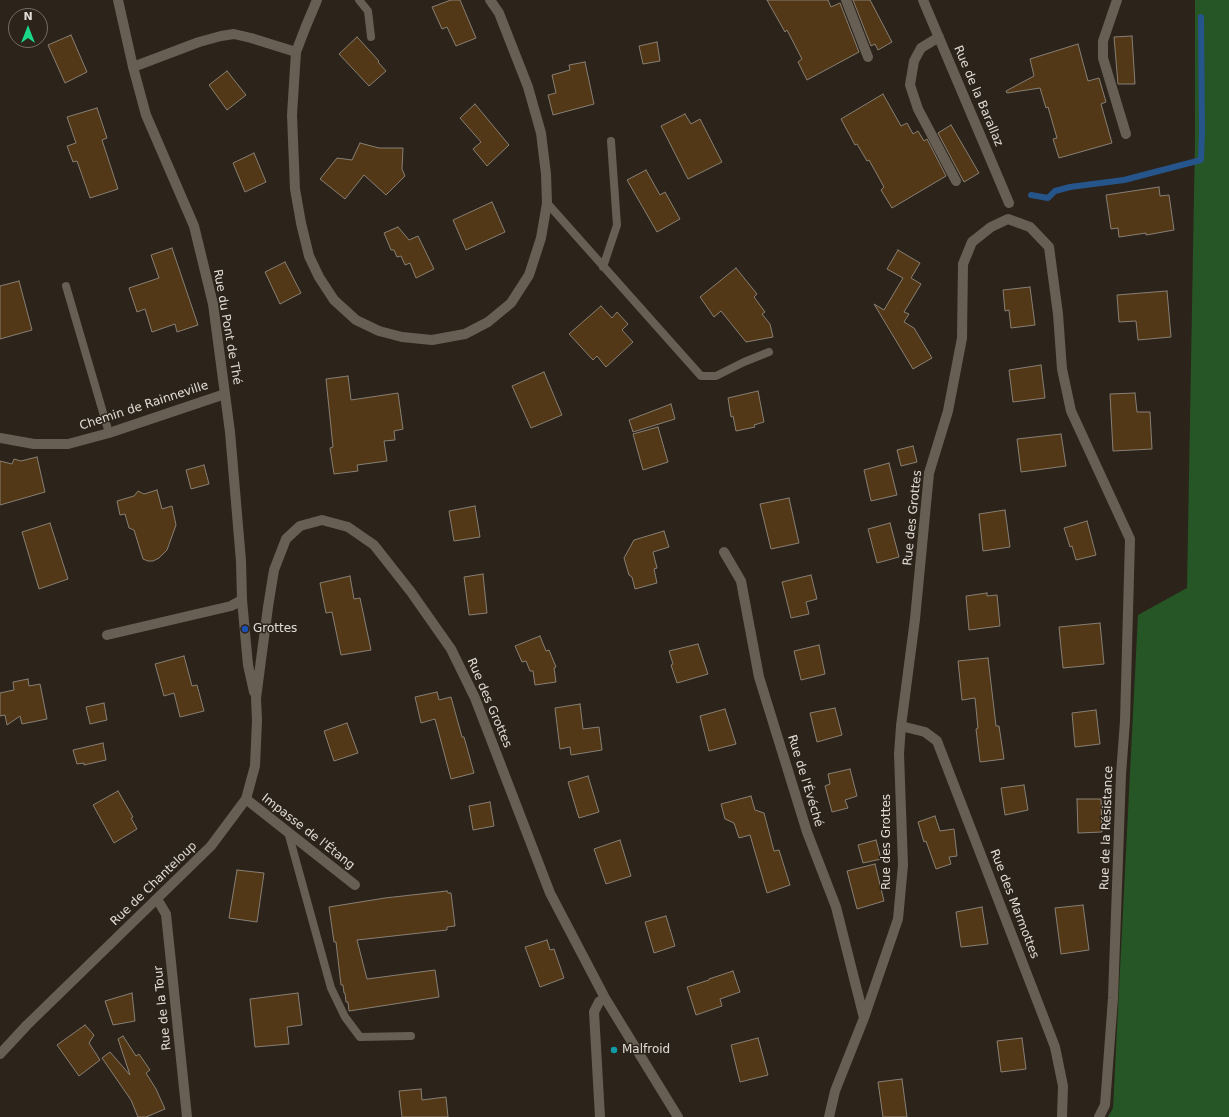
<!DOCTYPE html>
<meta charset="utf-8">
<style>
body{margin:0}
#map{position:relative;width:1229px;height:1117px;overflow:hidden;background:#2c241b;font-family:"DejaVu Sans",sans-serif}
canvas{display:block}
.north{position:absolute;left:8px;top:8px;width:40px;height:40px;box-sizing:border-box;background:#2c241b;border:1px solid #756e66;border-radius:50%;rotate:0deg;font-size:11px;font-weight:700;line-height:16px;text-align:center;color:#e2dcd6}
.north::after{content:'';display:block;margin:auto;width:14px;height:18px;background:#19d989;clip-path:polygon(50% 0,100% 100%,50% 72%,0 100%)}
</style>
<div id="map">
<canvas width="1229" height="1117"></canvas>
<div class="north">N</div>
</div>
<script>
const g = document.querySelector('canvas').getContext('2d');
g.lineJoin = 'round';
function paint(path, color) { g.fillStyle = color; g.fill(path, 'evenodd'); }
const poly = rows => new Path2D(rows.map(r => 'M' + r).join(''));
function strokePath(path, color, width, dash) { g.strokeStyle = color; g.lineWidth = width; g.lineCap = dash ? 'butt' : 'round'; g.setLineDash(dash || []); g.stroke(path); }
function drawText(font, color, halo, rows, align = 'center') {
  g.font = font + ' "DejaVu Sans",sans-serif'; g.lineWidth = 3; g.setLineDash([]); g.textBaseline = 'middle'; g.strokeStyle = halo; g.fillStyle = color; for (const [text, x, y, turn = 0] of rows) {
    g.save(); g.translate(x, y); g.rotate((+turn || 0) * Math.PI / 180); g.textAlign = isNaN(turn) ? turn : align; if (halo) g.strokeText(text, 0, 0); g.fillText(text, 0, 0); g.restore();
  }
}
const green = poly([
 [1195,0,1229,0,1229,1117,1108,1117,1113,1108,1138,615,1187,588,1195,140]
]);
const stream = poly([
 [1031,195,1048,198,1055,191,1070,187,1124,180,1201,160,1202,132,1201,17]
]);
const building = poly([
 [451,0,460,0,476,38,456,46,447,27,442,29,432,7,451,0],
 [767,0,828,0,831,7,840,3,859,52,807,80,798,62,802,59,787,30,785,32,767,0],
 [853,0,870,0,892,42,878,50,875,44,871,46,853,0],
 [71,35,87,72,65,83,48,45,71,35],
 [1132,36,1135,84,1118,84,1114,37,1132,36],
 [357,37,379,61,378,62,386,71,369,86,339,54,357,37],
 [657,42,660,61,643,64,639,46,657,42],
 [1078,44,1088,81,1099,78,1106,102,1101,104,1112,143,1059,158,1053,139,1057,138,1048,107,1046,108,1040,88,1007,93,1006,91,1034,76,1030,59,1078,44],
 [585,62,594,104,553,115,548,95,556,93,552,75,570,70,569,65,585,62],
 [227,71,246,95,227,110,209,85,227,71],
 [883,94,901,126,907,123,913,134,918,131,924,141,927,139,946,176,892,208,881,190,884,187,869,160,867,161,857,144,855,145,841,119,883,94],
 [475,104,509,145,487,166,473,149,481,142,460,118,475,104],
 [97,108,107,138,102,140,118,189,90,198,77,161,73,162,67,146,76,143,67,117,97,108],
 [685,114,691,124,700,119,722,162,688,179,661,126,685,114],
 [951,125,979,173,964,182,938,133,951,125],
 [360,143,379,148,403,148,402,169,405,176,386,195,364,175,345,199,320,179,337,158,352,160,360,143],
 [254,153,266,182,245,192,233,163,254,153],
 [646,170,660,195,665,192,680,219,657,232,627,180,646,170],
 [1159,187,1160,196,1169,195,1174,230,1146,235,1146,233,1119,237,1118,228,1111,229,1106,195,1159,187],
 [492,202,505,232,466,250,453,220,492,202],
 [398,227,409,240,418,236,434,269,416,278,410,263,405,265,401,256,397,257,394,250,391,250,384,233,398,227],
 [172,248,198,325,177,332,175,324,152,332,145,309,137,312,129,288,159,278,151,255,172,248],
 [898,250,920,263,911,278,921,284,904,312,909,314,904,322,914,328,932,358,913,369,874,304,884,310,903,278,887,269,898,250],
 [285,262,301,293,280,304,265,272,285,262],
 [736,268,757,294,754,297,765,312,762,314,770,324,773,337,746,342,721,311,714,317,700,297,736,268],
 [19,281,32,330,0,339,0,286,19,281],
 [1030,287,1035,325,1011,328,1009,310,1005,311,1003,290,1030,287],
 [1167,291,1171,337,1138,340,1136,321,1119,322,1117,295,1167,291],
 [601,306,612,318,617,312,628,324,622,330,633,342,606,367,597,356,593,360,569,334,601,306],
 [1041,365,1045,398,1013,402,1009,370,1041,365],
 [544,372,562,415,531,428,512,386,544,372],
 [348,376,351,400,398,393,403,429,394,431,395,440,384,441,387,461,357,465,358,471,334,474,330,448,333,447,326,379,348,376],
 [758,391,764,422,754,425,755,427,736,431,733,416,731,417,728,398,758,391],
 [1135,393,1137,412,1150,412,1152,449,1113,451,1110,394,1135,393],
 [671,404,675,419,633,432,629,420,671,404],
 [658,427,668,462,643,470,633,434,658,427],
 [1061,434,1066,466,1021,472,1017,439,1061,434],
 [913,446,917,462,901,466,897,450,913,446],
 [37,457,45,492,0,505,0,461,12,464,14,459,21,461,37,457],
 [889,463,897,495,871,501,864,470,889,463],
 [204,465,209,484,191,489,186,470,204,465],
 [157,490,162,509,172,506,176,525,167,550,159,558,153,561,148,561,143,559,134,530,129,528,125,514,120,515,117,501,134,496,138,491,144,494,157,490],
 [789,498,799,543,771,549,760,504,789,498],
 [475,506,480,537,454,541,449,511,475,506],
 [1005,510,1010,547,983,551,979,514,1005,510],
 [1087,521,1096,555,1076,560,1072,546,1070,547,1064,528,1087,521],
 [50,523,68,579,39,589,22,532,50,523],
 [890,523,899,557,877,563,868,529,890,523],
 [664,531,669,547,653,552,657,568,654,569,657,583,635,589,632,577,629,575,624,558,634,540,664,531],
 [483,574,487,613,469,615,464,577,483,574],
 [811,575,817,599,806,602,809,614,791,618,782,582,811,575],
 [350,576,354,599,360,598,371,650,341,655,332,612,326,613,320,583,350,576],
 [987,593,987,596,997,595,1000,626,969,630,966,596,987,593],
 [1100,623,1104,664,1063,668,1059,627,1100,623],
 [540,636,546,651,549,650,556,667,554,668,556,682,535,685,533,671,530,671,526,661,522,662,515,646,540,636],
 [698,644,708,674,677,683,671,665,673,664,669,651,698,644],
 [819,645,825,674,801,680,794,651,819,645],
 [184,656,192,686,197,685,204,711,180,717,174,693,164,696,155,664,184,656],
 [988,658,996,726,999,726,1004,759,980,762,976,729,978,728,975,698,962,700,958,661,988,658],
 [28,679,29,686,40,684,47,719,22,724,20,716,7,725,5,715,0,716,0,693,14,690,13,682,28,679],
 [437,692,439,700,451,697,462,737,464,737,474,773,451,779,435,719,421,723,415,697,437,692],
 [104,703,107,720,90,724,86,707,104,703],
 [580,704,583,729,599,727,602,750,571,755,570,747,560,749,555,708,580,704],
 [835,708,842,735,817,742,810,713,835,708],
 [725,709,736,744,709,751,700,716,725,709],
 [1096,710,1100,744,1075,747,1072,713,1096,710],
 [347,723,358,753,334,761,324,731,347,723],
 [103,743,106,760,84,765,84,763,77,764,73,750,103,743],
 [850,769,857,796,845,800,848,808,832,812,825,786,830,784,828,774,850,769],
 [588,776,599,812,579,818,568,782,588,776],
 [1024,785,1028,810,1005,815,1001,788,1024,785],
 [118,791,133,817,131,818,137,829,114,843,93,805,118,791],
 [751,796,755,810,764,813,774,851,779,850,790,885,767,893,750,835,739,838,734,823,725,819,721,804,751,796],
 [1077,799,1101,799,1102,832,1078,833,1077,799],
 [490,802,494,826,473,830,469,806,490,802],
 [935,816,940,831,954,829,957,856,949,857,951,864,936,869,926,841,924,842,918,822,935,816],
 [620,840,631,876,606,884,594,849,620,840],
 [876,840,881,859,863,863,858,845,876,840],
 [875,864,884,901,857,909,847,871,875,864],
 [237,870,264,873,257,922,229,918,237,870],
 [447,891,448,893,451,893,455,926,447,927,447,930,357,940,367,979,435,970,439,997,349,1011,348,1002,346,1002,345,993,344,993,343,985,341,985,336,942,334,942,329,907,385,898,447,891],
 [1083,905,1089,950,1061,954,1055,908,1083,905],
 [982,907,988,944,961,947,956,912,982,907],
 [666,916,675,946,654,953,645,922,666,916],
 [547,940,550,950,554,949,564,978,540,987,525,947,547,940],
 [733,971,740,992,720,999,722,1006,696,1015,687,987,709,980,709,979,733,971],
 [132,993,135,1021,113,1025,105,1001,132,993],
 [298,993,302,1025,287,1027,289,1044,255,1047,250,999,298,993],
 [85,1025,94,1035,89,1043,100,1060,79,1076,57,1045,85,1025],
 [123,1036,136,1056,139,1054,150,1070,146,1073,156,1089,165,1109,146,1117,138,1117,131,1100,102,1058,110,1052,130,1075,118,1039,123,1036],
 [758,1038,768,1075,740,1082,731,1045,758,1038],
 [1022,1038,1026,1069,1001,1072,997,1041,1022,1038],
 [902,1079,907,1117,883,1117,878,1082,902,1079],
 [421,1089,422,1100,446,1097,448,1117,402,1117,399,1091,421,1089]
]);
const service = poly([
 [359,0,368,11,371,37],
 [547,203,701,376,716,376,744,362,769,352],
 [603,267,617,225,611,141],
 [66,286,109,433],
 [288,832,331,988,345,1017,360,1037,411,1036]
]);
const minor = poly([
 [118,0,133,67,146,115,194,226,213,304,230,432,241,561,242,600,248,665,254,692],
 [317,0,306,26,296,52,292,115,295,189,301,223,309,256,319,277,334,300,356,320,379,331,402,337,432,340,465,334,488,322,511,303,529,275,541,238,547,203,546,174,541,133,528,87,499,13,490,0],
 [846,0,868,57],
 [923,0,1009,203],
 [1117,0,1103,41,1103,58,1126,134],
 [939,37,921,48,914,61,910,85,918,109,956,181],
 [133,67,199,42,221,36,234,34,251,38,296,52],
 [0,438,34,444,68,444,109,433,225,394],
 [724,552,741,581,759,677,807,832,836,907,864,1018],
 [107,635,231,606,242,600],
 [901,726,925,732,937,741,1055,1047,1063,1086,1062,1117],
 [246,799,355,885],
 [157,899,166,914,187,1117],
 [0,1054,27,1025,211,846,246,799,255,766,257,721,256,698,268,607,274,570,286,539,300,526,322,520,348,527,374,545,411,592,451,649,475,698,550,893,605,998,678,1117],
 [600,1117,594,1012,599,1002,605,998],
 [829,1117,835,1091,864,1018,898,919,903,865,899,754,901,726,915,619,929,473,948,411,962,338,963,264,972,242,991,227,1008,219,1030,227,1049,247,1058,314,1062,369,1071,411,1130,539,1125,721,1121,774,1113,998,1105,1105,1099,1117]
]);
const markers = [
 [245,629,4,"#1a4fb4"],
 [614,1050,4,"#0f9aa8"]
];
const streetNames = [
 ["Rue de la Barallaz",978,96,67],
 ["Rue du Pont de Thé",227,327,80],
 ["Chemin de Rainneville",144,406,-18],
 ["Rue des Grottes",913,518,-84],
 ["Rue des Grottes",489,703,67],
 ["Rue de l'Évéché",805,781,73],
 ["Rue de la Résistance",1107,828,-88],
 ["Impasse de l'Étang",308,832,38],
 ["Rue des Grottes",887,842,-90],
 ["Rue de Chanteloup",154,884,-44],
 ["Rue des Marmottes",1014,904,69],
 ["Rue de la Tour",163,1008,-96]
];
const poiNames = [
 ["Grottes",253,629],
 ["Malfroid",622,1050]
];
paint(green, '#275626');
strokePath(stream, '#26558b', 6);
paint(building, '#523816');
strokePath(building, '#887f74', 1);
strokePath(service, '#685f54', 8);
strokePath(minor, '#685f54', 10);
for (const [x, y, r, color] of markers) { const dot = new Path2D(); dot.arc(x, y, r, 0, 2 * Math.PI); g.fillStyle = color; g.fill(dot); strokePath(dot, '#2c241b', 1.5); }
drawText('12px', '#e2dcd6', '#2c241b', streetNames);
drawText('12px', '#e2dcd6', '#2c241b', poiNames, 'left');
</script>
